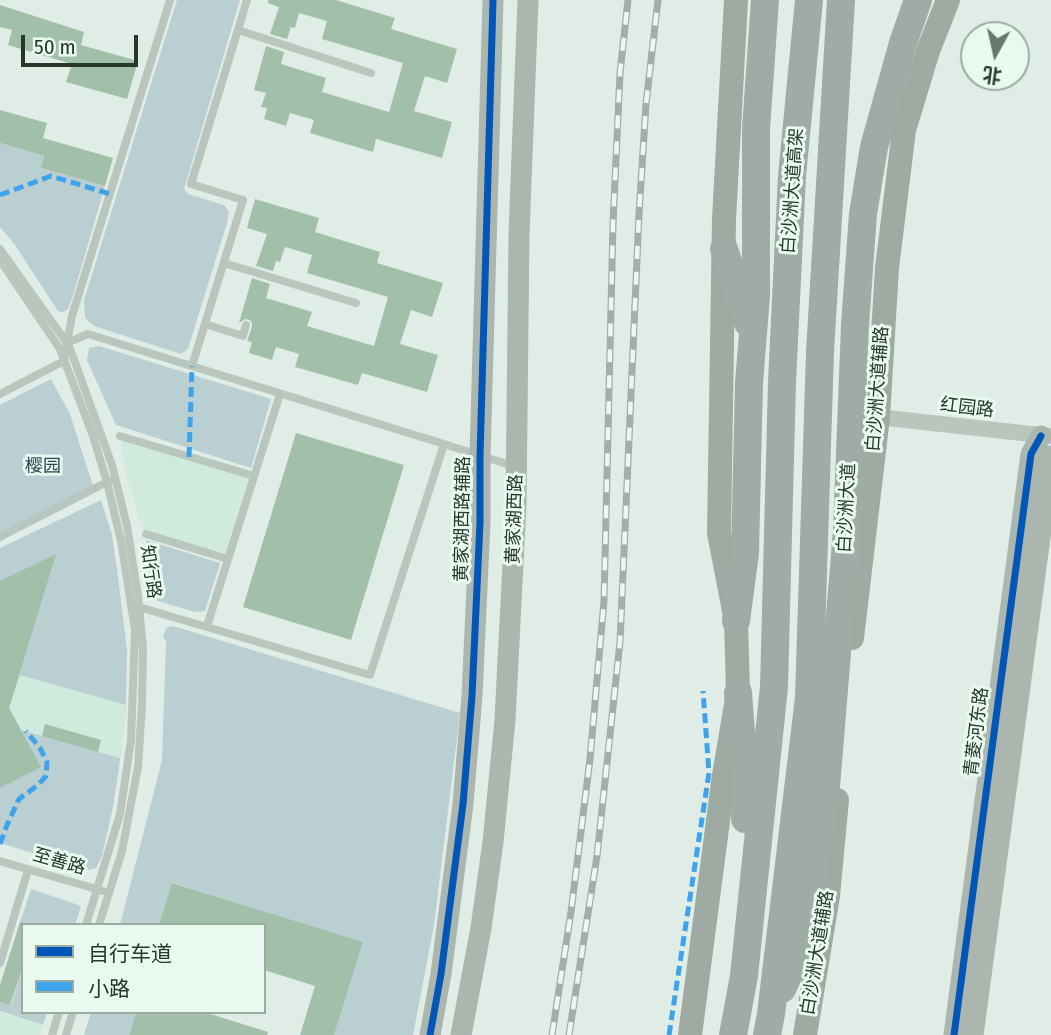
<!DOCTYPE html>
<meta charset="utf-8">
<style>
body{margin:0}
#map{position:relative;width:1051px;height:1035px;overflow:hidden;background:#e0ede6;font-family:"Fira Sans Condensed","Noto Sans SC",sans-serif}
canvas{display:block}
.legend{position:absolute;left:21px;top:923px;width:245px;height:91px;box-sizing:border-box;background:#e8f9f0;border:2px solid #9baba1;margin:0;padding:9px 12px;list-style:none;font-size:21px;color:#28362b}
.legend li{display:flex;align-items:center;gap:14px;height:35px}
.legend b{width:35px;border:2px solid #9baba1}
.north{position:absolute;left:960px;top:21px;width:70px;height:70px;box-sizing:border-box;background:#e8f9f0;border:2px solid #9baba1;border-radius:50%;rotate:188deg;font-size:19px;font-weight:700;line-height:28px;text-align:center;color:#28362b}
.north::after{content:'';display:block;margin:auto;width:24px;height:32px;background:#68766c;clip-path:polygon(50% 0,100% 100%,50% 72%,0 100%)}
.scale{position:absolute;left:21px;top:35px;width:117px;height:32px;box-sizing:border-box;border:4px solid #28362b;border-top:0;padding-left:9px;font-size:21px;line-height:24px;white-space:nowrap;color:#28362b;-webkit-text-stroke:5px #e8f9f0;paint-order:stroke}
</style>
<div id="map">
<canvas width="1051" height="1035"></canvas>
<ul class="legend">
<li><b style="height:9px;background:#0057b8"></b>自行车道</li>
<li><b style="height:9px;background:#3ea3eb"></b>小路</li>
</ul>
<div class="north">北</div>
<div class="scale">50 m</div>
</div>
<script>
const g = document.querySelector('canvas').getContext('2d');
g.lineJoin = 'round';
function paint(path, color) { g.fillStyle = color; g.fill(path, 'evenodd'); }
const poly = rows => new Path2D(rows.map(r => 'M' + r).join(''));
function strokePath(path, color, width, dash) { g.strokeStyle = color; g.lineWidth = width; g.lineCap = dash ? 'butt' : 'round'; g.setLineDash(dash || []); g.stroke(path); }
function drawText(font, color, halo, rows, align = 'center') {
  g.font = font + ' "Fira Sans Condensed","Noto Sans SC",sans-serif'; g.lineWidth = 6; g.setLineDash([]); g.textBaseline = 'middle'; g.strokeStyle = halo; g.fillStyle = color; for (const [text, x, y, turn = 0] of rows) {
    g.save(); g.translate(x, y); g.rotate((+turn || 0) * Math.PI / 180); g.textAlign = isNaN(turn) ? turn : align; if (halo) g.strokeText(text, 0, 0); g.fillText(text, 0, 0); g.restore();
  }
}
const green = poly([
 [177,0,240,0,184,189,188,194,224,205,229,212,227,223,188,349,181,354,94,326,85,318,84,300],
 [0,143,44,156,41,168,105,186,72,299,68,309,63,312,58,311,15,245,0,227],
 [99,346,271,399,251,468,116,425,87,360,89,348],
 [51,379,70,414,94,489,0,537,0,405],
 [101,500,112,535,117,569,127,650,126,705,119,768,113,807,102,856,96,868,88,870,0,843,0,548],
 [146,540,220,563,205,611,195,612,155,600,151,594],
 [173,626,460,713,434,925,413,1035,334,1035,362,943,173,883,159,925,120,925,162,760,166,641,163,638,166,628],
 [31,889,81,906,75,925,23,925,23,937,16,935],
 [23,967,23,1012,47,1012,43,1025,0,1011,0,1002,11,1005],
 [91,1012,136,1012,129,1035,84,1035]
]);
const plaza = poly([
 [120,436,254,476,228,559,146,534,139,520,125,470],
 [20,675,126,705,120,758,98,752,45,725,42,736,21,730,9,708],
 [0,1011,43,1025,40,1035,0,1035]
]);
const building = poly([
 [268,0,336,0,395,18,391,29,457,49,447,83,425,76,414,111,452,122,442,158,376,139,373,152,310,133,314,120,290,113,286,126,264,119,267,108,261,107,266,93,254,90,266,46,284,52,281,64,326,78,322,92,389,112,403,63,322,39,327,21,299,13,295,28,291,27,287,39,270,34,279,7,268,3],
 [0,5,84,32,81,45,138,61,127,99,66,82,72,64,8,45,12,30,0,27],
 [0,110,47,123,43,138,113,158,105,186,41,168,44,156,0,143],
 [255,199,319,218,315,232,380,252,377,263,443,283,432,317,411,310,400,344,438,355,427,392,362,373,358,385,295,367,299,354,276,347,272,360,249,353,252,342,247,341,252,327,252,323,250,320,245,319,239,323,252,278,270,284,266,298,312,312,307,326,374,346,388,297,307,273,312,255,285,247,280,262,276,261,273,271,256,266,267,234,247,228],
 [296,433,404,465,351,640,243,607],
 [56,554,9,708,41,767,0,788,0,581],
 [45,724,101,740,98,752,42,736],
 [172,883,363,942,334,1035,300,1035,315,986,264,970,264,925,159,925],
 [20,922,23,922,23,967,10,1005,0,1002,0,985],
 [136,1012,204,1012,268,1032,267,1035,129,1035]
]);
const lane = poly([
 [238,30,371,73],
 [0,249,67,343,71,351,112,465,127,526,138,596,143,648,142,705,138,767,122,851,99,925],
 [0,260,60,349,93,436,107,482,121,541,135,630,131,740,120,814,86,925],
 [224,263,356,303],
 [205,324,243,336,246,325],
 [67,343,72,316,170,0],
 [192,366,243,200,191,184,247,0],
 [0,394,64,361,67,343,88,334,444,444,370,675,132,605],
 [120,436,254,476],
 [444,444,507,464],
 [146,534,228,559],
 [0,537,109,481],
 [207,626,280,394],
 [0,861,103,891],
 [0,963,28,870],
 [52,1035,59,1012],
 [66,1035,73,1012]
]);
const street = poly([
 [878,417,1049,436]
]);
const secondary = poly([
 [430,1035,441,974,463,804,472,696,480,522,480,456,493,0],
 [461,1035,481,928,493,842,505,720,516,505,519,234,528,0],
 [954,1035,1031,454,1041,436],
 [973,1035,1051,456]
]);
const primary = poly([
 [852,638,878,417,887,268,904,130,928,51,948,0],
 [690,1035,724,775,738,693,736,621,719,533,724,219,736,0],
 [805,1035,828,896,837,800]
]);
const highway = poly([
 [724,249,748,323],
 [736,621,745,553,749,383,756,296,756,129,765,0],
 [738,693,746,794,745,819],
 [782,989,800,951,825,799,847,530,855,325,863,214,874,147,903,43,918,0],
 [733,1035,744,976,774,687,782,382,792,176,809,0],
 [767,1035,771,1014,809,698,820,352,841,0]
]);
const rail = poly([
 [552,1035,571,912,590,759,604,601,613,224,620,73,628,0],
 [569,1035,597,856,620,642,639,214,646,104,658,0]
]);
const quiet = poly([
 [0,195,51,176,110,194],
 [189,457,192,366],
 [0,844,7,825,19,799,38,785,46,776,47,762,40,748,26,731],
 [669,1035,709,773,703,691]
]);
const cycleway = poly([
 [430,1035,441,974,463,804,472,696,480,522,480,456,493,0],
 [954,1035,1031,454,1041,436]
]);
const streetNames = [
 ["白沙洲大道高架",793,191,-86],
 ["白沙洲大道辅路",878,389,-86],
 ["红园路",967,408,7],
 ["白沙洲大道",847,508,-87],
 ["黄家湖西路辅路",463,519,-89],
 ["黄家湖西路",515,519,-88],
 ["知行路",150,572,82],
 ["青菱河东路",977,732,-83],
 ["至善路",59,862,16],
 ["白沙洲大道辅路",818,953,-81]
];
const parkNames = [
 ["樱园",43,467]
];
paint(green, '#bacfd2');
paint(plaza, '#d0ebdd');
paint(building, '#a2c0a9');
strokePath(lane, '#b9c6be', 8);
strokePath(street, '#b9c6be', 16);
strokePath(secondary, '#aab6ae', 21);
strokePath(primary, '#9faaa3', 24);
strokePath(highway, '#9faca5', 28);
strokePath(rail, '#a4ada7', 7);
strokePath(rail, '#e8f9f0', 4.5, [13]);
strokePath(quiet, '#3ea3eb', 5, [10, 5]);
strokePath(cycleway, '#0057b8', 7);
drawText('18px', '#28362b', '#e8f9f0', streetNames);
drawText('18px', '#2b4855', '#e8f9f0', parkNames);
</script>
